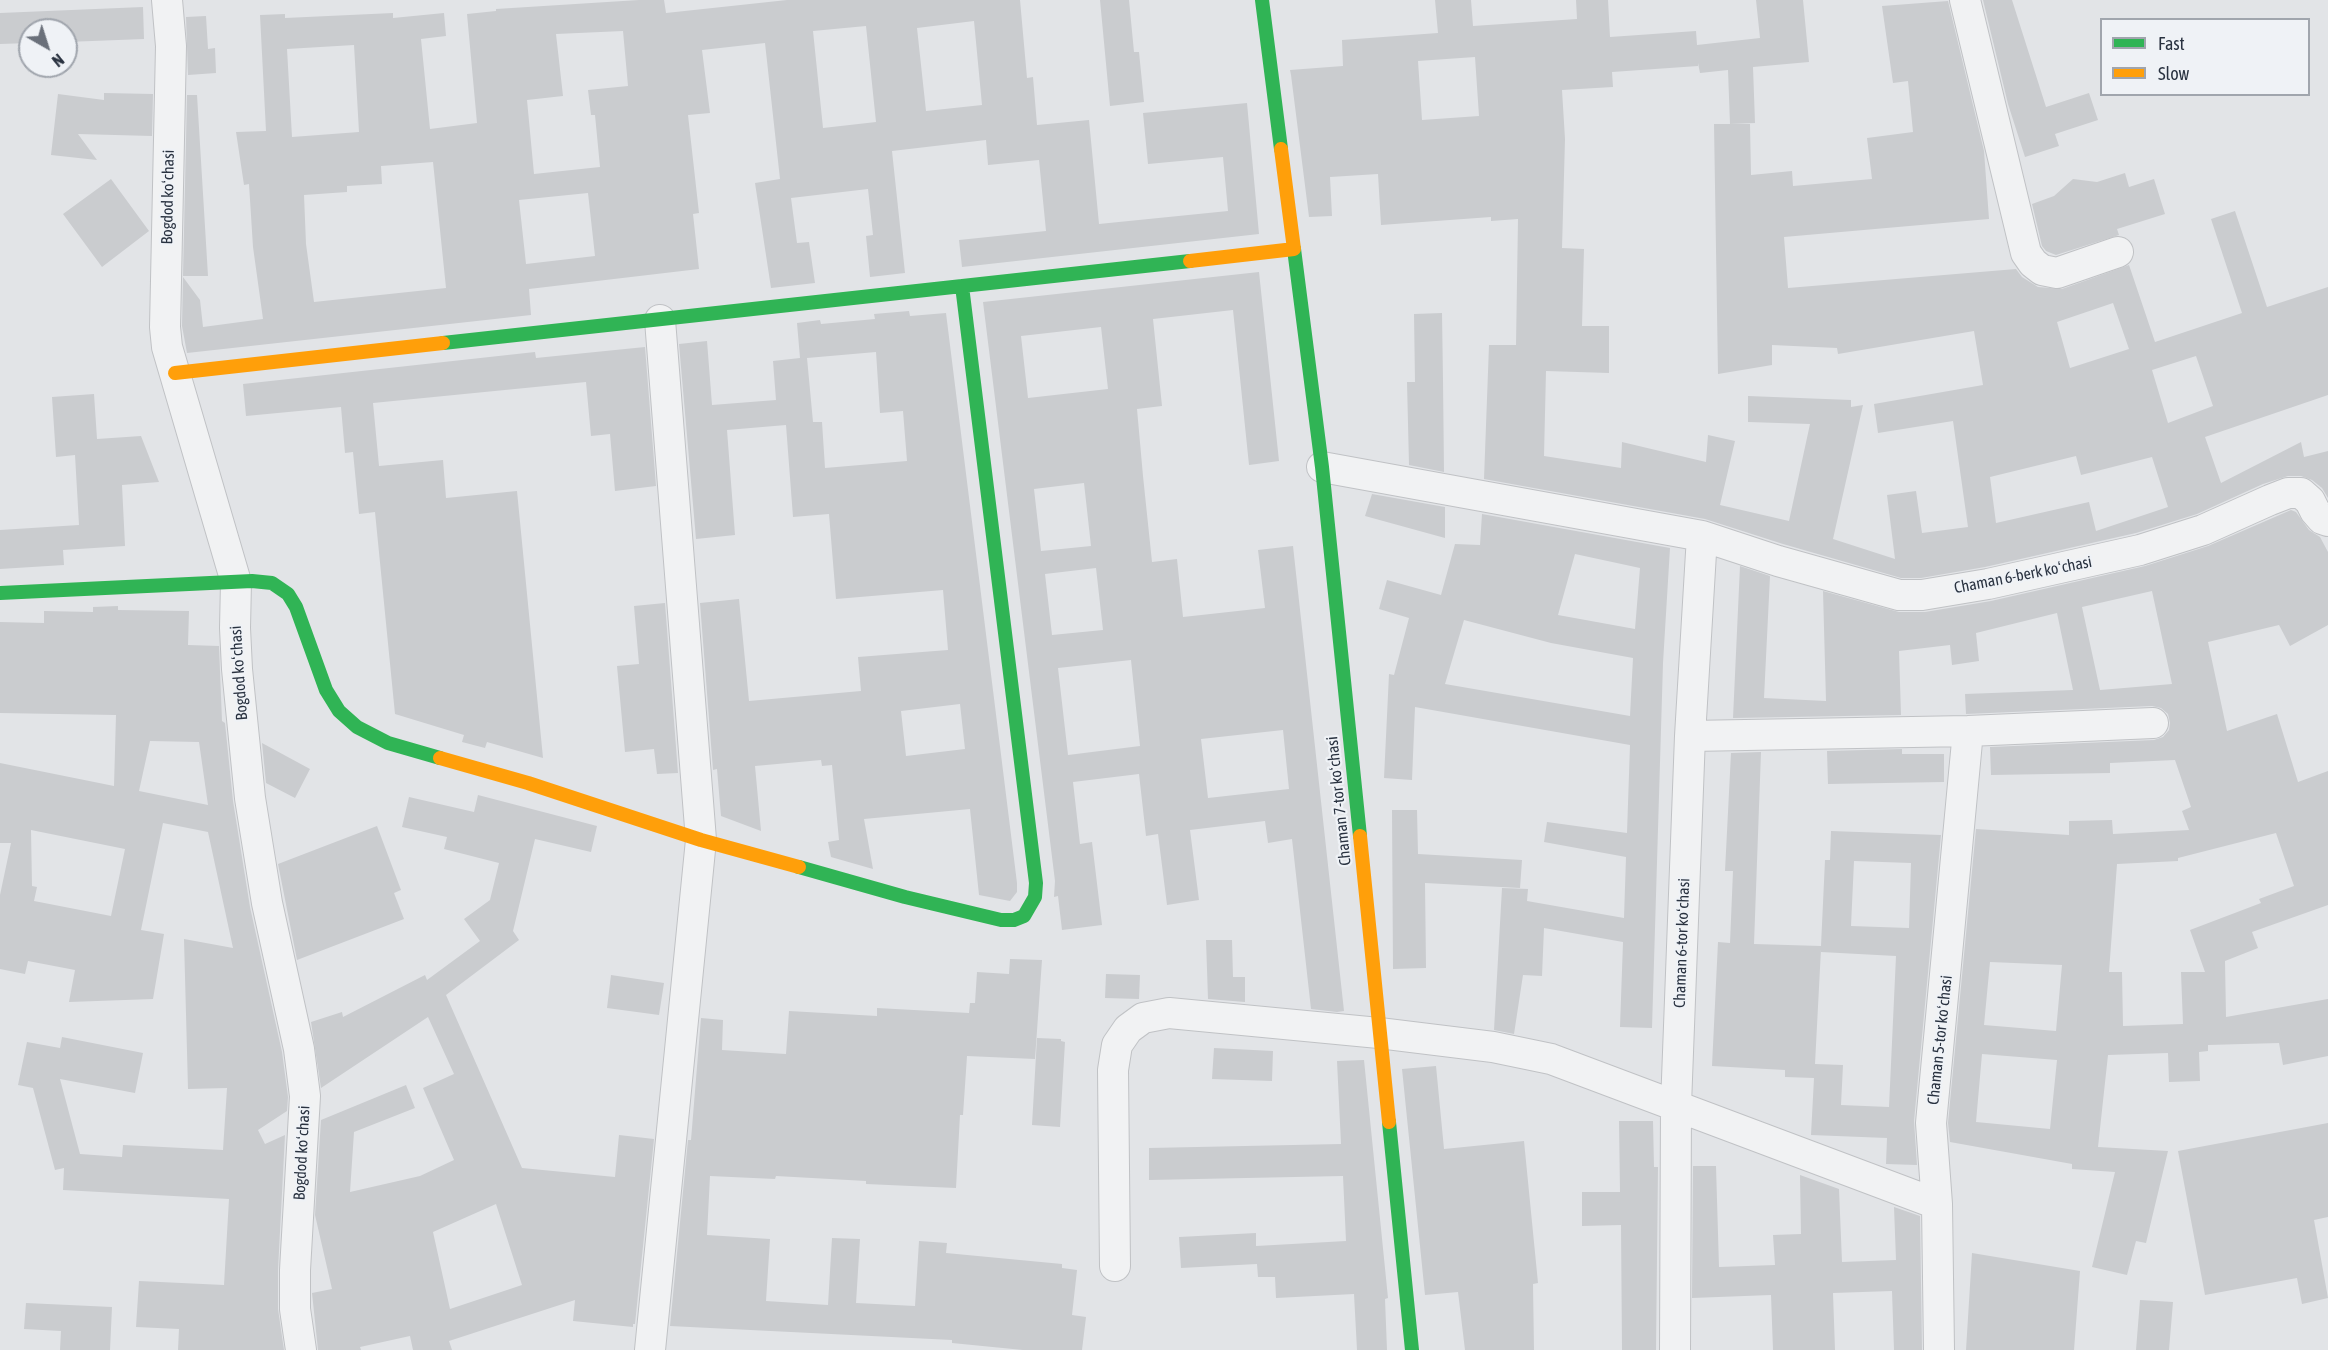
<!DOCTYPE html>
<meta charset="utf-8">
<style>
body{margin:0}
#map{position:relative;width:2328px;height:1350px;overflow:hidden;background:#e2e4e7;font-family:"Asap Condensed",sans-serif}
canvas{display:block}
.legend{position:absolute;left:2100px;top:18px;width:210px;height:78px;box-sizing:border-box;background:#eff2f6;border:2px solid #a0a5ad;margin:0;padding:8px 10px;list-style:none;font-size:18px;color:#293240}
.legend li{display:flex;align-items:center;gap:12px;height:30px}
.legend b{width:30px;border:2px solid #a0a5ad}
.north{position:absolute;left:18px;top:18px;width:60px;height:60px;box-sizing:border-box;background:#eff2f6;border:2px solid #a0a5ad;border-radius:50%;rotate:141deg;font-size:16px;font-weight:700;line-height:24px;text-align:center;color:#293240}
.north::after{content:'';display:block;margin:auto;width:21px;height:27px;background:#6a707a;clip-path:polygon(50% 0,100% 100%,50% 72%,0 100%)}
</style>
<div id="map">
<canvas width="2328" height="1350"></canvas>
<ul class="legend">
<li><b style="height:8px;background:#30b455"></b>Fast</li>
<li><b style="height:8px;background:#ff9f0a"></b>Slow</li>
</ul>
<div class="north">N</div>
</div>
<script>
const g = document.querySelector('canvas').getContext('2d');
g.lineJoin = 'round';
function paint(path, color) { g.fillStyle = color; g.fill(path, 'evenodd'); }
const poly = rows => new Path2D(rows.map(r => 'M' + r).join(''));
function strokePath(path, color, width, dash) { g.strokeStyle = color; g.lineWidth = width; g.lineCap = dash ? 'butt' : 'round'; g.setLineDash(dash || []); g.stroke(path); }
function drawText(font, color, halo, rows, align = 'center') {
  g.font = font + ' "Asap Condensed",sans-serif'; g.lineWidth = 4.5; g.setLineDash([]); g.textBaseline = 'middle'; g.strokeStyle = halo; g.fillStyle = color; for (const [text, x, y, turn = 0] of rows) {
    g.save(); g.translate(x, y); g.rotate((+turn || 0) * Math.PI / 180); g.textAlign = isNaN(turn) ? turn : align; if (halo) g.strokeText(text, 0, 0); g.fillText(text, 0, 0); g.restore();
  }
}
const building = poly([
 [639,0,664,0,666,13,787,0,1020,0,1027,78,1033,77,1037,125,1089,120,1099,224,1228,211,1223,157,1148,164,1143,113,1247,103,1259,234,962,267,959,240,1046,231,1039,160,988,165,986,140,892,151,905,273,870,277,866,236,873,235,868,189,791,198,797,243,809,242,815,283,771,288,755,183,780,179,765,43,702,50,710,113,688,115,699,213,693,214,699,269,529,289,531,315,187,353,182,326,183,277,200,300,203,327,263,319,253,247,249,184,244,185,236,132,266,131,260,15,285,14,285,18,393,13,393,18,444,13,446,36,421,39,430,129,477,123,467,14,496,11,496,9],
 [974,21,982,105,926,111,917,28],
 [866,26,876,122,823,128,813,31],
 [623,31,628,86,588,90,591,115,595,115,600,167,534,174,527,100,563,96,556,34],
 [354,45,359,132,292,137,287,49],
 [433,162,446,288,314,302,306,244,304,195,347,192,347,186,382,184,381,166],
 [588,193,595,256,526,264,519,200],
 [1100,0,1129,0,1134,52,1139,52,1144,102,1110,106],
 [1435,0,1471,0,1473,26,1577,19,1576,0,1608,0,1610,37,1696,31,1697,45,1760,38,1756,0,1803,0,1809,62,1753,67,1755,123,1730,124,1728,70,1700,73,1698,63,1698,66,1612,72,1613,87,1562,90,1565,139,1562,248,1584,249,1582,326,1609,326,1609,373,1546,371,1544,456,1621,468,1622,442,1706,462,1708,435,1735,441,1720,505,1789,521,1810,424,1748,422,1748,396,1851,400,1851,407,1863,405,1833,539,1895,559,1887,495,1916,491,1922,533,1968,527,1953,421,1878,433,1874,404,1983,385,1974,331,1838,354,1837,348,1772,345,1772,365,1718,374,1714,124,1750,124,1751,175,1792,171,1793,186,1872,179,1867,138,1913,132,1908,81,1893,83,1882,6,1948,1,1984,151,1989,219,1784,237,1788,288,2016,269,2022,277,2038,287,2062,289,2129,265,2155,342,2242,313,2211,219,2235,211,2267,307,2328,287,2328,395,2205,437,2221,483,2301,442,2304,457,2328,451,2328,498,2322,488,2312,480,2301,476,2288,476,2263,484,2197,514,2136,533,1985,567,1921,578,1901,578,1783,544,1705,519,1484,479,1489,345,1516,345,1518,219,1491,221,1491,217,1381,225,1378,174,1330,177,1332,216,1309,217,1291,75,1290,70,1343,66,1342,40,1438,33],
 [1475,57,1479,116,1422,120,1418,61],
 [2113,303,2129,349,2070,368,2057,322],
 [2196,356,2213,406,2168,423,2152,370],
 [2076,456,2081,475,2152,457,2168,507,2096,531,2089,502,1996,523,1990,477],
 [1983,0,2012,0,2046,107,2089,93,2098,120,2055,134,2059,146,2025,157,2008,104],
 [143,7,144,39,66,42,66,30,30,30,30,43,0,44,0,13],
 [206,16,208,49,215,48,216,73,188,75,186,17],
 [104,93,153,94,152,136,78,134,97,160,51,155,58,94,104,100],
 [187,95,197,95,208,276,183,276],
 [2125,173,2129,187,2154,179,2165,214,2117,229,2119,235,2056,255,2046,251,2042,246,2032,204,2054,196,2073,179,2097,182],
 [111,179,149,231,102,267,63,214],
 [1259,272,1279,461,1249,465,1233,310,1153,319,1162,406,1137,409,1143,476,1152,562,1177,559,1183,617,1265,608,1258,550,1293,546,1344,1011,1337,1012,1311,1009,1292,839,1268,843,1265,821,1190,830,1199,900,1167,905,1158,834,1146,836,1139,774,1073,782,1080,844,1092,842,1102,925,1062,930,1058,896,1054,897,1055,881,983,302],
 [1101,327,1108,389,1028,398,1021,336],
 [1084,483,1091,546,1041,551,1034,489],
 [1096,568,1103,630,1052,635,1045,574],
 [1131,660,1140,746,1068,755,1058,668],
 [1283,730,1289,789,1208,798,1201,739],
 [909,311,910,316,946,313,1017,883,1017,892,1010,901,979,895,970,809,864,819,873,869,831,857,828,842,839,840,832,765,822,766,821,760,755,766,761,831,721,816,717,769,713,770,700,603,739,599,749,701,861,691,858,657,948,650,943,590,836,599,829,514,793,517,786,425,727,430,735,535,696,539,679,344,707,341,712,405,776,400,773,361,800,358,797,323,820,320,821,324,875,319,874,314],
 [876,352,880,413,903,411,907,461,825,468,822,422,813,422,807,358],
 [960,704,965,749,906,756,901,711],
 [1442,313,1443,381,1444,472,1409,465,1407,382,1415,382,1414,314],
 [645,347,656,486,615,491,610,434,591,436,586,382,373,403,379,466,443,460,446,498,517,491,543,758,487,742,485,748,462,742,464,735,395,714,375,512,359,514,353,452,345,453,341,407,246,416,243,384,535,352,536,358],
 [94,394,97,439,141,436,159,482,122,485,125,546,63,550,64,565,0,569,0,530,79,525,75,455,56,457,52,397],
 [1372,494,1445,507,1445,538,1365,516],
 [2291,510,2296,512,2309,530,2320,537,2328,552,2328,625,2290,646,2279,625,2208,642,2227,731,2277,714,2298,782,2328,771,2328,905,2252,932,2258,948,2225,961,2226,1017,2328,999,2328,1056,2283,1065,2279,1043,2208,1045,2208,1051,2199,1052,2200,1081,2169,1082,2168,1053,2108,1055,2098,1147,2168,1151,2146,1243,2136,1241,2127,1275,2092,1267,2115,1172,2072,1169,2072,1164,1950,1142,1948,1123,1976,829,2069,835,2069,821,2112,820,2113,834,2189,830,2182,811,2191,807,2175,760,2110,763,2110,773,1991,775,1990,747,2154,740,2163,737,2169,730,2170,723,2168,714,2161,708,2152,706,1966,714,1965,694,2073,690,2057,613,1976,633,1979,661,1952,665,1950,645,1899,651,1901,715,1733,718,1740,566,1770,576,1764,698,1826,701,1823,591,1899,612,1925,612,1991,601,2145,566,2208,546],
 [2152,591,2172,684,2100,690,2082,607],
 [2276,833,2294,886,2259,899,2261,903,2190,930,2205,972,2181,972,2183,1024,2123,1026,2122,972,2109,972,2117,864,2178,861,2178,858],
 [1990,962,2062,965,2056,1031,1984,1025],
 [1982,1054,2057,1060,2050,1129,1976,1122],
 [1482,514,1670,548,1663,663,1652,1028,1620,1027,1623,942,1544,928,1542,976,1523,975,1514,1034,1494,1030,1502,888,1528,889,1527,901,1624,918,1626,857,1544,842,1547,822,1627,833,1630,745,1415,707,1412,780,1384,778,1389,674,1394,675,1409,618,1379,609,1387,580,1441,595,1455,544,1480,545],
 [1575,554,1640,568,1635,629,1558,615],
 [1464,620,1551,643,1633,658,1630,716,1445,684],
 [665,603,678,773,657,774,654,749,625,752,617,666,639,664,634,606],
 [118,606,118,610,189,611,188,645,219,646,222,721,225,723,233,801,250,907,282,1052,288,1097,287,1111,258,1130,265,1144,285,1135,278,1270,278,1309,284,1350,178,1350,179,1329,136,1327,139,1281,224,1285,229,1199,63,1190,64,1168,55,1170,33,1088,18,1085,27,1042,60,1048,62,1037,143,1053,135,1093,60,1079,80,1154,122,1157,123,1145,223,1150,227,1088,188,1089,184,939,233,948,208,832,163,823,141,930,164,934,153,999,69,1002,75,970,28,961,25,974,0,969,0,895,11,843,0,843,0,763,114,786,116,715,0,713,0,622,44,623,44,611,93,612,93,607],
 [150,741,199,742,208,805,139,791],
 [31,830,125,849,111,916,34,901,37,887,32,886],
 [262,743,310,769,295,798,266,783],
 [1902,749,1902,754,1944,754,1944,782,1828,784,1827,751],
 [1761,752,1754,944,1821,946,1825,860,1830,860,1831,831,1941,835,1914,1121,1917,1165,1886,1164,1887,1138,1811,1135,1814,1078,1785,1077,1785,1070,1712,1066,1718,942,1730,943,1733,871,1725,871,1731,753],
 [1854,861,1911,863,1909,928,1851,926],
 [1821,949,1821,952,1896,956,1889,1107,1841,1105,1843,1065,1815,1064],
 [478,795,597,826,591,852,535,839,513,931,519,940,446,995,522,1168,615,1177,619,1135,654,1139,635,1324,633,1324,633,1327,573,1321,575,1300,449,1341,452,1350,413,1350,410,1336,360,1347,361,1350,318,1350,312,1293,332,1289,315,1215,321,1120,406,1085,415,1108,354,1132,350,1192,420,1176,454,1160,423,1088,454,1074,428,1017,321,1088,311,1022,342,1012,343,1017,425,975,427,980,480,941,464,919,490,900,499,863,444,849,447,837,402,827,409,797,474,812],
 [496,1204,522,1285,450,1309,433,1232],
 [1392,810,1417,810,1418,854,1522,860,1520,888,1425,883,1426,968,1393,969],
 [377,826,401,890,394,893,404,919,297,960,278,864],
 [1206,940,1232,940,1233,977,1245,977,1245,1002,1208,999],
 [1010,959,1042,960,1035,1059,967,1056,963,1115,960,1115,956,1188,866,1184,866,1181,776,1176,775,1179,710,1176,707,1235,770,1239,766,1301,828,1305,832,1238,860,1239,856,1303,915,1306,919,1241,947,1243,946,1253,1062,1264,1062,1268,1077,1270,1072,1315,1086,1317,1082,1350,1023,1350,952,1343,952,1340,670,1326,688,1140,691,1140,701,1018,723,1020,722,1050,786,1054,789,1011,877,1016,877,1008,969,1013,970,1003,975,1003,977,972,1009,974],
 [1106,974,1140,975,1139,999,1105,998],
 [611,975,664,983,659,1015,607,1008],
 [1037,1038,1061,1039,1061,1041,1065,1042,1060,1127,1032,1125],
 [1214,1048,1273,1051,1272,1081,1212,1079],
 [1364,1060,1388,1298,1385,1299,1387,1350,1357,1350,1354,1294,1276,1298,1275,1277,1258,1277,1257,1264,1181,1268,1179,1237,1256,1233,1256,1246,1346,1241,1343,1176,1149,1180,1149,1148,1341,1144,1337,1061],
 [1436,1066,1444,1149,1524,1141,1538,1283,1533,1284,1534,1350,1465,1350,1458,1292,1425,1295,1402,1069],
 [1619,1121,1653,1121,1654,1167,1658,1167,1656,1350,1622,1350,1621,1225,1582,1226,1582,1192,1620,1192],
 [2328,1123,2328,1217,2314,1220,2328,1298,2302,1304,2297,1278,2205,1295,2178,1151],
 [1693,1166,1716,1166,1719,1267,1775,1265,1773,1235,1801,1234,1800,1175,1839,1189,1842,1262,1896,1260,1894,1207,1920,1216,1922,1350,1894,1350,1892,1291,1833,1293,1835,1350,1773,1350,1771,1295,1692,1298],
 [1972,1253,2080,1271,2074,1350,1966,1350],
 [2140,1300,2173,1302,2169,1350,2136,1350],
 [26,1303,112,1307,110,1350,60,1350,61,1331,24,1329]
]);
const street = poly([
 [167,0,171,46,165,327,167,347,236,582,235,628,237,669,250,798,267,903,299,1049,305,1096,295,1270,295,1309,301,1350],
 [1965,0,2026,253,2033,263,2042,270,2057,273,2118,252],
 [1322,467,1702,536,1778,561,1899,595,1922,595,1988,584,2140,550,2203,530,2270,500,2288,493,2301,493,2310,501,2315,511,2322,519,2328,521],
 [1690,736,1968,731,2153,723],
 [1115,1266,1113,1070,1117,1045,1128,1029,1143,1018,1169,1013,1379,1033,1493,1047,1551,1059,1937,1204],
 [650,1350,701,840,660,320],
 [1675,1350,1676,1105,1690,736,1702,536],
 [1939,1350,1937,1204,1931,1123,1968,731]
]);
const fast = poly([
 [1262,0,1281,149],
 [1294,249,1322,467,1360,836],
 [443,343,1190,261],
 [0,593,252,581,272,583,288,594,296,607,326,690,339,711,357,727,388,743,440,758],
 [799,867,905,897,1001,920,1014,920,1024,916,1035,897,1036,883,962,286],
 [1389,1122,1412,1350]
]);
const slow = poly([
 [1190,261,1294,249,1281,149],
 [175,373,443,343],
 [440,758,528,783,701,840,799,867],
 [1360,836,1389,1122]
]);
const streetNames = [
 ["Bogdod koʻchasi",168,197,-89],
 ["Chaman 6-berk koʻchasi",2023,575,-11],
 ["Bogdod koʻchasi",239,673,-94],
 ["Chaman 7-tor koʻchasi",1339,801,-96],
 ["Chaman 6-tor koʻchasi",1682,943,-88],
 ["Chaman 5-tor koʻchasi",1940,1040,-84],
 ["Bogdod koʻchasi",302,1153,-87]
];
paint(building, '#cacccf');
strokePath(street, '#c0c2c5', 32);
strokePath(street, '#f1f2f3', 30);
strokePath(fast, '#30b455', 14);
strokePath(slow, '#ff9f0a', 14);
drawText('16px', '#293240', '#eff2f6', streetNames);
</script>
